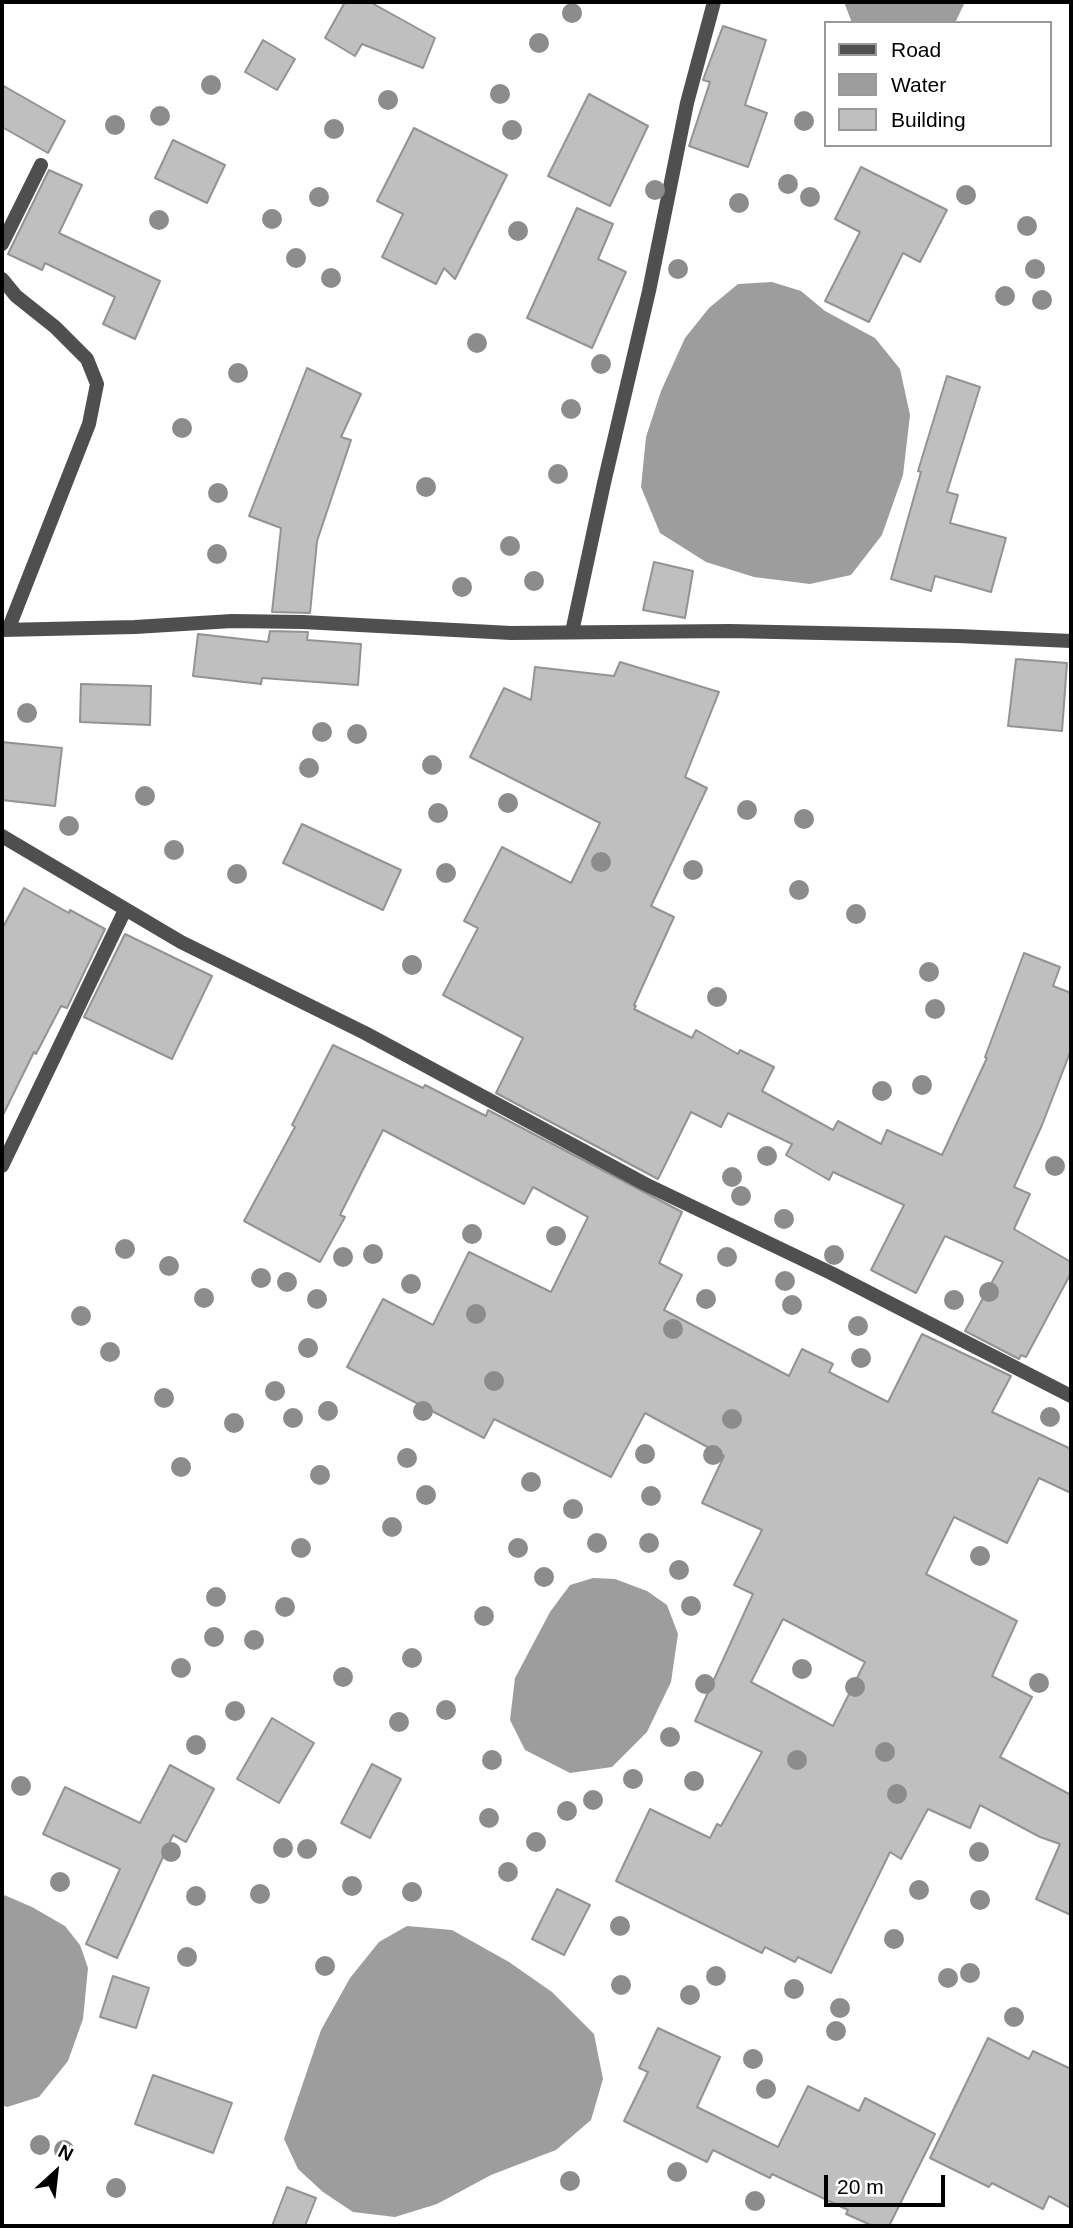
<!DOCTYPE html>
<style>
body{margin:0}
#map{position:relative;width:1073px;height:2228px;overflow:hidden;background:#fff;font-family:Arial,sans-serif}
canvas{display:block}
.frame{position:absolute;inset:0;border:4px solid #000;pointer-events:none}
.legend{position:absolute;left:824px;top:21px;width:228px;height:126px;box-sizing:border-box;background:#fff;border:2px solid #999;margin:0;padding:9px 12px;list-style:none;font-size:21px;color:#000}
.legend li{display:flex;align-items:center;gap:14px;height:35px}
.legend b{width:35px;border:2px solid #999}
.north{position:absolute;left:21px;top:2137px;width:70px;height:70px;-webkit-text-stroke:5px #fff;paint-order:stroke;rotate:27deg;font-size:19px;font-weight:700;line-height:28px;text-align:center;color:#000}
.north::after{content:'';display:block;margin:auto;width:24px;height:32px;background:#000;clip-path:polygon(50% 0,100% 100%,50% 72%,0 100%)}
.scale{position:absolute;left:824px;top:2175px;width:121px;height:32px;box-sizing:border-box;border:4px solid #000;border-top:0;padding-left:9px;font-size:21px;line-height:24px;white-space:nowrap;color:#000;-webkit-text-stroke:5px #fff;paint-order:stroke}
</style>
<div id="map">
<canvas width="1073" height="2228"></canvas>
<div class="frame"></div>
<ul class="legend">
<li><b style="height:9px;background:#4f4f4f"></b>Road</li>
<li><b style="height:19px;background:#9d9d9d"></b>Water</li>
<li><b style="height:19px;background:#bfbfbf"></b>Building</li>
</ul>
<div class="north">N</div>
<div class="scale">20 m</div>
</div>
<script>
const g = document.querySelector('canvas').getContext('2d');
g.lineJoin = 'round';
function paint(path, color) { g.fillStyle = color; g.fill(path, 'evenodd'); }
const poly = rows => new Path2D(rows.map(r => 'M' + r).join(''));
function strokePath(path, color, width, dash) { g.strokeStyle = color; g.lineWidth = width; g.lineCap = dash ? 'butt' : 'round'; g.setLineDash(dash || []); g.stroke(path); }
const water = poly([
 [844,2,965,2,955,23,852,23],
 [772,282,801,291,825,311,875,338,900,369,910,415,903,475,882,535,851,575,810,584,754,577,706,562,660,533,641,487,646,437,661,391,685,338,709,308,738,284],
 [593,1578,615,1579,647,1591,667,1605,678,1634,671,1682,647,1732,612,1767,570,1773,525,1750,510,1720,515,1678,550,1612,570,1585],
 [2,1894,32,1907,65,1926,80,1945,88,1968,83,2019,68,2061,39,2097,7,2107,2,2105],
 [407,1926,452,1930,509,1962,552,1992,594,2034,603,2079,591,2120,556,2150,491,2175,437,2204,395,2217,353,2212,323,2192,298,2169,284,2139,321,2030,350,1978,379,1942]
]);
const building = poly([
 [345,2,370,2,435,38,423,68,362,44,355,56,325,38,345,2],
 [723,26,766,40,745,105,767,113,748,167,689,146,710,82,703,80,723,26],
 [263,40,295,59,277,90,245,72,263,40],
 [2,85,65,121,48,153,2,127,2,85],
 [589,94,648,126,610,206,548,176,589,94],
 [414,128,507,175,455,279,444,268,436,284,382,257,403,214,377,201,414,128],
 [173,140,225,165,207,203,155,178,173,140],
 [861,167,947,210,920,262,903,253,869,322,825,301,860,232,835,219,861,167],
 [49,170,82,185,59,233,160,281,135,339,103,324,115,297,45,263,42,270,8,254,49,170],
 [577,208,613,224,598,259,626,272,592,348,527,318,577,208],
 [307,368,361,394,341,437,351,440,317,541,310,613,272,612,281,528,249,516,307,368],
 [947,376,980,387,947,492,958,495,950,523,1006,538,991,592,935,576,931,591,891,579,921,472,918,471,947,376],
 [654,562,693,571,685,618,643,610,654,562],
 [270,631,308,632,307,640,361,644,358,685,262,678,261,684,193,676,198,634,268,642,270,631],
 [1016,659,1067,663,1062,731,1008,726,1016,659],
 [620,662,719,692,685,777,707,788,651,906,674,917,634,1005,636,1006,634,1009,692,1038,696,1030,738,1054,740,1050,774,1067,762,1091,833,1130,838,1121,881,1144,887,1130,942,1155,987,1058,985,1057,1024,953,1060,967,1053,986,1071,993,1071,1050,1042,1125,1014,1187,1030,1194,1014,1229,1071,1262,1071,1273,1026,1357,1021,1355,1019,1359,965,1331,1003,1262,945,1236,916,1293,871,1270,904,1205,833,1172,829,1180,786,1155,792,1144,728,1113,721,1127,691,1112,658,1179,496,1093,523,1038,443,995,478,928,464,921,502,847,571,883,600,823,470,757,504,688,531,700,535,667,614,676,620,662],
 [81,684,151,686,150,725,80,722,81,684],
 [2,742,62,748,55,806,2,800,2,742],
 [302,824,401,870,383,910,283,863,302,824],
 [24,888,69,913,70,910,105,929,67,1008,61,1006,36,1054,34,1052,2,1117,2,929,24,888],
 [125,934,212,976,172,1059,84,1017,125,934],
 [333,1045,423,1088,425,1085,486,1116,488,1110,682,1212,659,1263,682,1275,664,1310,789,1376,802,1349,833,1364,829,1372,888,1402,922,1334,1011,1376,992,1412,1071,1449,1071,1493,1039,1478,1007,1543,954,1517,926,1574,1017,1621,992,1676,1032,1697,1000,1757,1071,1795,1071,1915,1036,1899,1060,1844,1040,1837,980,1805,970,1828,928,1809,901,1859,890,1852,831,1973,798,1957,795,1962,765,1947,762,1953,616,1881,650,1809,710,1838,717,1824,721,1826,762,1752,695,1721,753,1594,734,1585,762,1530,702,1503,724,1456,645,1413,611,1477,494,1419,484,1438,347,1367,383,1299,433,1325,469,1252,551,1292,588,1217,533,1187,524,1204,383,1130,340,1215,345,1217,320,1262,244,1221,295,1127,292,1125,333,1045],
 [783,1619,865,1662,833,1726,751,1682,783,1619],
 [272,1718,314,1743,279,1803,237,1779,272,1718],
 [372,1764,401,1779,370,1838,341,1823,372,1764],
 [170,1765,214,1789,186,1842,173,1835,117,1958,86,1944,120,1869,43,1834,65,1787,140,1823,170,1765],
 [557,1889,590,1905,564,1955,532,1939,557,1889],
 [113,1976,149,1988,136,2028,100,2017,113,1976],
 [658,2028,720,2057,697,2107,778,2147,808,2086,859,2111,865,2098,935,2134,889,2226,873,2226,846,2214,848,2210,772,2174,770,2178,713,2150,707,2162,624,2121,648,2072,639,2068,658,2028],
 [988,2038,1029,2059,1033,2051,1071,2069,1071,2208,1049,2196,1043,2209,992,2183,989,2187,930,2158,988,2038],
 [153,2075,232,2103,213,2153,135,2124,153,2075],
 [287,2187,316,2198,305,2226,272,2226,287,2187]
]);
const street = poly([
 [2,244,41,165],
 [2,279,16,296,55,327,87,359,97,384,89,424,8,630],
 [2,630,135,627,232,621,303,622,511,633,730,631,958,636,1071,641],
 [572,632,604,483,649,291,687,103,714,2],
 [2,836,181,942,365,1033,645,1184,831,1273,1071,1396],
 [2,1166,125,910]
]);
const trees = [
 [572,13],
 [539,43],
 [211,85],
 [500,94],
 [388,100],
 [160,116],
 [804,121],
 [115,125],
 [334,129],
 [512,130],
 [788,184],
 [655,190],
 [966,195],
 [319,197],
 [810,197],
 [739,203],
 [272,219],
 [159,220],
 [1027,226],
 [518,231],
 [296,258],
 [678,269],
 [1035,269],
 [331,278],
 [1005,296],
 [1042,300],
 [477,343],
 [601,364],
 [238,373],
 [571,409],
 [182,428],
 [558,474],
 [426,487],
 [218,493],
 [510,546],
 [217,554],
 [534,581],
 [462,587],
 [27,713],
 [322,732],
 [357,734],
 [432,765],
 [309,768],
 [145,796],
 [508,803],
 [747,810],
 [438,813],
 [804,819],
 [69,826],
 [174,850],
 [601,862],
 [693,870],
 [446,873],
 [237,874],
 [799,890],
 [856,914],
 [412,965],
 [929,972],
 [717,997],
 [935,1009],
 [922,1085],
 [882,1091],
 [767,1156],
 [1055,1166],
 [732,1177],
 [741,1196],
 [784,1219],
 [472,1234],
 [556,1236],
 [125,1249],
 [373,1254],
 [834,1255],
 [343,1257],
 [727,1257],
 [169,1266],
 [261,1278],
 [785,1281],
 [287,1282],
 [411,1284],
 [989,1292],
 [204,1298],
 [317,1299],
 [706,1299],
 [954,1300],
 [792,1305],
 [476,1314],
 [81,1316],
 [858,1326],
 [673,1329],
 [308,1348],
 [110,1352],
 [861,1358],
 [494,1381],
 [275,1391],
 [164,1398],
 [328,1411],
 [423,1411],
 [1050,1417],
 [293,1418],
 [732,1419],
 [234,1423],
 [645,1454],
 [713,1455],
 [407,1458],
 [181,1467],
 [320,1475],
 [531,1482],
 [426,1495],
 [651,1496],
 [573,1509],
 [392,1527],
 [597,1543],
 [649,1543],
 [301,1548],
 [518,1548],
 [980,1556],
 [679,1570],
 [544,1577],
 [216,1597],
 [691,1606],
 [285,1607],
 [484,1616],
 [214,1637],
 [254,1640],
 [412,1658],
 [181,1668],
 [802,1669],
 [343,1677],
 [1039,1683],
 [705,1684],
 [855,1687],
 [446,1710],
 [235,1711],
 [399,1722],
 [670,1737],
 [196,1745],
 [885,1752],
 [492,1760],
 [797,1760],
 [633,1779],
 [694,1781],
 [21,1786],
 [897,1794],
 [593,1800],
 [567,1811],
 [489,1818],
 [536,1842],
 [283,1848],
 [307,1849],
 [171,1852],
 [979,1852],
 [508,1872],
 [60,1882],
 [352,1886],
 [919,1890],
 [412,1892],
 [260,1894],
 [196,1896],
 [980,1900],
 [620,1926],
 [894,1939],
 [187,1957],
 [325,1966],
 [970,1973],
 [716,1976],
 [948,1978],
 [621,1985],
 [794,1989],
 [690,1995],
 [840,2008],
 [1014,2017],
 [836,2031],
 [753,2059],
 [766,2089],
 [40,2145],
 [64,2150],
 [677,2172],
 [570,2181],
 [116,2188],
 [755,2201]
];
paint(water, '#9d9d9d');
paint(building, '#bfbfbf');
strokePath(building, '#939393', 2);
strokePath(street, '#4f4f4f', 14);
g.fillStyle = '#8c8c8c';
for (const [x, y] of trees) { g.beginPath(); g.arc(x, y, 10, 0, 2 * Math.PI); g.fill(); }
</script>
